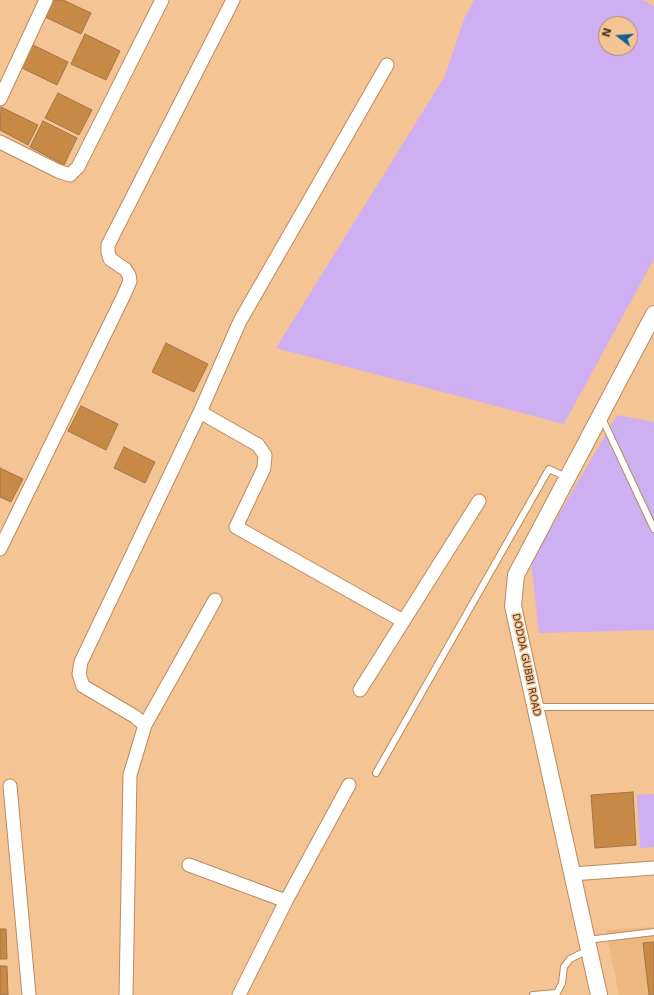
<!DOCTYPE html>
<style>
body{margin:0}
#map{position:relative;width:654px;height:995px;overflow:hidden;background:#f4c495;font-family:"DejaVu Sans",sans-serif}
canvas{display:block}
.north{position:absolute;left:598px;top:16px;width:40px;height:40px;box-sizing:border-box;background:#f4c495;border:1px solid #b18c68;border-radius:50%;rotate:287deg;font-size:11px;font-weight:700;line-height:16px;text-align:center;color:#4c3825}
.north::after{content:'';display:block;margin:auto;width:14px;height:18px;background:#175e93;clip-path:polygon(50% 0,100% 100%,50% 72%,0 100%)}
</style>
<div id="map">
<canvas width="654" height="995"></canvas>
<div class="north">N</div>
</div>
<script>
const g = document.querySelector('canvas').getContext('2d');
g.lineJoin = 'round';
function paint(path, color) { g.fillStyle = color; g.fill(path, 'evenodd'); }
const poly = rows => new Path2D(rows.map(r => 'M' + r).join(''));
function strokePath(path, color, width, dash) { g.strokeStyle = color; g.lineWidth = width; g.lineCap = dash ? 'butt' : 'round'; g.setLineDash(dash || []); g.stroke(path); }
function drawText(font, color, halo, rows, align = 'center') {
  g.font = font + ' "DejaVu Sans",sans-serif'; g.lineWidth = 3; g.setLineDash([]); g.textBaseline = 'middle'; g.strokeStyle = halo; g.fillStyle = color; for (const [text, x, y, turn = 0] of rows) {
    g.save(); g.translate(x, y); g.rotate((+turn || 0) * Math.PI / 180); g.textAlign = isNaN(turn) ? turn : align; if (halo) g.strokeText(text, 0, 0); g.fillText(text, 0, 0); g.restore();
  }
}
const built = poly([
 [654,927,654,995,619,995,606,930]
]);
const green = poly([
 [474,0,643,0,654,6,654,259,564,424,276,348,445,76,464,19],
 [606,24,630,24,630,48,606,48],
 [617,415,654,422,654,630,539,633,531,562],
 [654,794,654,847,640,848,637,795]
]);
const building = poly([
 [53,0,63,0,91,13,81,34,45,17,53,0],
 [85,34,120,51,106,80,71,64,85,34],
 [31,44,68,62,57,85,20,67,31,44],
 [58,93,92,110,79,135,45,118,58,93],
 [1,107,38,125,28,145,0,130,1,107],
 [43,121,77,138,64,165,30,147,43,121],
 [166,343,208,364,194,392,152,372,166,343],
 [81,406,118,424,106,450,68,431,81,406],
 [124,447,155,462,145,483,114,468,124,447],
 [0,468,23,479,11,502,0,497,0,468],
 [633,792,636,845,595,848,591,795,633,792],
 [0,929,6,929,7,959,0,959,0,929],
 [654,942,654,995,649,995,643,943,654,942],
 [0,966,7,966,8,995,0,995,0,966]
]);
const service = poly([
 [601,416,654,529],
 [536,707,654,707],
 [376,773,549,469,566,477],
 [587,940,654,932],
 [533,995,557,993,562,983,564,967,570,959,588,950]
]);
const minor = poly([
 [0,99,46,0],
 [0,142,58,171,70,175,78,167,162,0],
 [200,412,258,445,265,455,264,468,236,527,403,621],
 [0,549,124,295,130,281,129,275,125,269,110,259,108,252,108,245,233,0],
 [360,690,479,501],
 [145,725,215,600],
 [10,786,29,995],
 [189,865,286,901],
 [572,874,654,868],
 [126,995,130,775,145,725,134,716,83,686,79,674,81,662,200,412,240,321,387,65],
 [239,995,286,901,349,785]
]);
const tertiary = poly([
 [599,995,513,606,516,575,654,314]
]);
const streetNames = [
 ["DODDA GUBBI ROAD",526,665,78]
];
paint(built, '#ecb781');
paint(green, '#ceaff1');
paint(building, '#c78946');
strokePath(building, '#a27648', 1);
strokePath(service, '#b98c5e', 8);
strokePath(minor, '#b98c5e', 15);
strokePath(tertiary, '#b98c5e', 18);
strokePath(service, '#fff', 6);
strokePath(minor, '#fff', 13);
strokePath(tertiary, '#fff', 16);
drawText('10px', '#4c3825', '#f4c495', streetNames);
</script>
